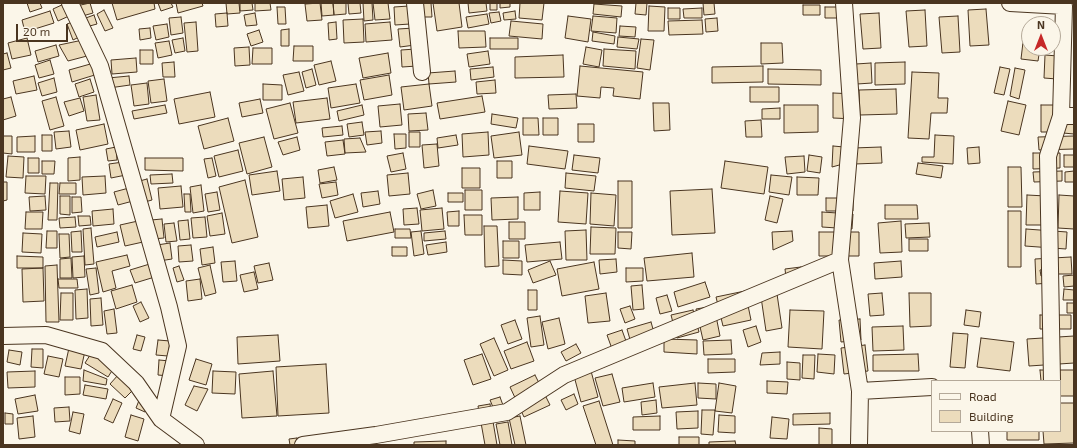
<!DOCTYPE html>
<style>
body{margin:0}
#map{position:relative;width:1077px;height:448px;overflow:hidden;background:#fbf6e9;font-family:"Exo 2",sans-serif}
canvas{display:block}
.frame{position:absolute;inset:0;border:4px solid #4a3520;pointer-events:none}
.legend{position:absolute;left:931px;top:380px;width:130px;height:52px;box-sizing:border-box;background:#fbf6e9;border:1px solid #b4a999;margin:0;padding:5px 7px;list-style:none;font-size:12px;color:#4a3520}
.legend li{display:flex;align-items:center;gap:8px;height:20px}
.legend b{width:20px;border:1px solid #b4a999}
.north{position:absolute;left:1021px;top:16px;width:40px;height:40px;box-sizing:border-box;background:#fbf6e9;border:1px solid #b4a999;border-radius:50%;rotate:0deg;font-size:11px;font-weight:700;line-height:16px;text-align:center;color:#4a3520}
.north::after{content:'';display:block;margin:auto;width:14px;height:18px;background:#c62828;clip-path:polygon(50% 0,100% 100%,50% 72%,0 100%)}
.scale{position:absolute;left:16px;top:24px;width:52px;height:18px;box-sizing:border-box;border:2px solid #4a3520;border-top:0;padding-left:5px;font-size:12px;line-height:14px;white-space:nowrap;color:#4a3520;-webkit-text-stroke:3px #fbf6e9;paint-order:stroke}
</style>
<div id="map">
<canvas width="1077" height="448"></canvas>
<div class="frame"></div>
<ul class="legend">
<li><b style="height:5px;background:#fbf6e9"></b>Road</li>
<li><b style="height:11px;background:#ecdcbc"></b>Building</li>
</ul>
<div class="north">N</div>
<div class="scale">20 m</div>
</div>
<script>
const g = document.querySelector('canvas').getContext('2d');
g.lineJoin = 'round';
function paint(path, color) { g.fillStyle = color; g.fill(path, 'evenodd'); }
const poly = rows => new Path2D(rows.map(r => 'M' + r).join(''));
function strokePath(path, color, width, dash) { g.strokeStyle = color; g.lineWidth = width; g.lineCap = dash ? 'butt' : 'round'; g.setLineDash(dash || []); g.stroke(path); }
const building = poly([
 [27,3,40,3,42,8,30,12,27,3],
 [90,3,93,13,79,17,76,6,90,3],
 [112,3,154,3,155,9,117,20,112,3],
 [158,3,171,3,173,7,161,11,158,3],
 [176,3,202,3,203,6,178,13,176,3],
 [226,3,239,3,240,13,227,14,226,3],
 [240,3,252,3,253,10,240,11,240,3],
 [255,3,270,3,271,10,255,11,255,3],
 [320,3,322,20,307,21,305,4,320,3],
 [321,3,333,3,334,15,322,16,321,3],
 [333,3,346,3,346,14,334,15,333,3],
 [348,3,360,3,361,13,349,14,348,3],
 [363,3,372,3,373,20,364,21,363,3],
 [373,3,388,3,390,19,375,20,373,3],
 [423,3,431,3,432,17,424,17,423,3],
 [433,3,459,3,462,27,437,31,433,3],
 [468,3,486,3,487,11,469,13,468,3],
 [490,3,497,3,497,10,490,10,490,3],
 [500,3,510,3,510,7,500,8,500,3],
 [520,3,544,3,542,20,519,18,520,3],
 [636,3,647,3,646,15,635,14,636,3],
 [703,3,714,3,715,14,704,15,703,3],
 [64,4,69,16,58,21,53,9,64,4],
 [594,4,622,6,621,17,593,14,594,4],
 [803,5,820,5,820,15,803,15,803,5],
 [409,6,410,24,395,25,394,7,409,6],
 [649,6,665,7,664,31,648,31,649,6],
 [277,7,285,7,286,24,278,24,277,7],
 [825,7,842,7,842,18,825,18,825,7],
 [668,8,680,8,680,19,668,19,668,8],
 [702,8,702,18,684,18,683,9,702,8],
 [986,9,989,45,970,46,968,10,986,9],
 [104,10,113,28,105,31,97,14,104,10],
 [925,10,927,46,909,47,906,11,925,10],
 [50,11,54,23,25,32,22,20,50,11],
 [515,11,516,19,504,20,503,13,515,11],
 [499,12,501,21,491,23,489,13,499,12],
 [227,13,228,26,216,27,215,14,227,13],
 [255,13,257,25,246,26,244,15,255,13],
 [879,13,881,48,863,49,860,14,879,13],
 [487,14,489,24,468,28,466,17,487,14],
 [94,15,97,24,86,27,83,19,94,15],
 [568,16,591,19,588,42,565,38,568,16],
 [593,16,617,18,616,33,591,31,593,16],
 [958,16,960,52,942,53,939,17,958,16],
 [181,17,183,33,171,35,169,18,181,17],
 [717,18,718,31,706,32,705,19,717,18],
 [363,19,364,42,344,43,343,20,363,19],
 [702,20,703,34,669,35,668,21,702,20],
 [75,21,81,36,73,40,67,24,75,21],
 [511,21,543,24,542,39,509,36,511,21],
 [196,22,198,51,187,52,184,23,196,22],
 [336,22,337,39,329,40,328,23,336,22],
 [390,22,392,40,366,42,365,24,390,22],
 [167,24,169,37,156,40,153,26,167,24],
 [620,26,636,27,635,37,619,36,620,26],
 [150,28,151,38,140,40,139,29,150,28],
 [414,28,415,45,400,47,398,29,414,28],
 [289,29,289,46,281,46,281,30,289,29],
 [259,30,263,42,251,46,247,34,259,30],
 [458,31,485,31,486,47,459,48,458,31],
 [593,32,615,36,614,44,592,41,593,32],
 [1024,34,1029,35,1029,48,1040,48,1038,61,1021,59,1024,34],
 [618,37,639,39,637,49,617,47,618,37],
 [27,38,31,55,12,59,8,43,27,38],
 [183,38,185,51,175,53,172,40,183,38],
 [490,38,518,38,518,49,490,49,490,38],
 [641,39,654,40,650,70,637,68,641,39],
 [83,40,87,56,68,61,59,45,83,40],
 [169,41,172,55,158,58,155,43,169,41],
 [761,43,782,43,783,63,761,64,761,43],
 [56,45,59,56,38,62,35,51,56,45],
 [294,46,313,46,313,61,293,61,294,46],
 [249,47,250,65,235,66,234,48,249,47],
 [586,47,602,50,599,67,583,64,586,47],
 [253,48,272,48,272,64,252,64,253,48],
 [416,49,417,66,402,67,401,50,416,49],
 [604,49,636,51,635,69,603,66,604,49],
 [140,50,153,50,153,64,140,64,140,50],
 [488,51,490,64,469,67,467,54,488,51],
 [7,53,11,68,3,70,3,54,7,53],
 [388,53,391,73,363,78,359,58,388,53],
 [563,55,564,77,515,78,515,57,563,55],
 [1045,55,1058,56,1057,79,1044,78,1045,55],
 [136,58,137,72,112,74,111,60,136,58],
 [50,60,54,74,39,78,35,65,50,60],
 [331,61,336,81,319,85,314,65,331,61],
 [174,62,175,77,163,77,162,63,174,62],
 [905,62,905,84,875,85,875,63,905,62],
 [94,63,98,74,72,82,69,70,94,63],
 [871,63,872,83,842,85,841,65,871,63],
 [580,66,643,72,640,99,613,96,614,88,601,87,600,98,577,96,580,66],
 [763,66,763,82,712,83,712,67,763,66],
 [493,67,494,77,471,80,470,69,493,67],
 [1000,67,1010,69,1004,95,994,93,1000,67],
 [1015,68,1025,70,1019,99,1010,96,1015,68],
 [312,69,316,85,306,88,302,72,312,69],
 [768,69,821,70,821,85,768,84,768,69],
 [455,71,456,82,429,84,428,73,455,71],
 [299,72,304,91,288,95,283,75,299,72],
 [912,72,939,73,938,98,948,98,947,113,931,113,929,139,908,138,912,72],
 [389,75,392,95,364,100,360,80,389,75],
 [34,76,37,90,16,94,13,81,34,76],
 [129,76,130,85,109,88,108,78,129,76],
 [54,78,57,92,42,96,38,83,54,78],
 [90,79,94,92,79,97,75,84,90,79],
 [164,79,167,101,151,103,148,81,164,79],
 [495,80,496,93,477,94,476,82,495,80],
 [147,83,149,104,134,106,131,85,147,83],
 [263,84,282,85,282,100,263,100,263,84],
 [356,84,360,103,331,108,328,88,356,84],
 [429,84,432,106,404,110,401,87,429,84],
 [750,87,779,87,779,102,750,102,750,87],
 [896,89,897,114,860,115,859,90,896,89],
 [210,92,215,117,179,124,174,99,210,92],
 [833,93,856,94,856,119,833,118,833,93],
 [576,94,577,108,549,109,548,95,576,94],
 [96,95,100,120,87,121,83,97,96,95],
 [482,96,485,112,440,119,437,103,482,96],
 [11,97,16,116,3,120,3,99,11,97],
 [56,97,64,126,50,130,42,101,56,97],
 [80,98,84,111,69,116,64,102,80,98],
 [327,98,330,119,296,123,293,102,327,98],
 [260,99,263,113,242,117,239,103,260,99],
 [1008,101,1026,105,1019,135,1001,131,1008,101],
 [290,103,298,133,274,139,266,109,290,103],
 [653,103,669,103,670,130,654,131,653,103],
 [400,104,402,125,380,127,378,106,400,104],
 [165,105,167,113,134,119,132,111,165,105],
 [362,105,364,115,339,121,337,111,362,105],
 [784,105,818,105,818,132,784,133,784,105],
 [1041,105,1060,105,1060,132,1041,132,1041,105],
 [780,108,780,119,762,119,762,109,780,108],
 [426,113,428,130,409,131,408,114,426,113],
 [492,114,518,118,516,128,491,124,492,114],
 [228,118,234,141,204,149,198,126,228,118],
 [523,118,538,118,539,135,523,135,523,118],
 [543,118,558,118,558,135,543,135,543,118],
 [761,120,762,137,746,137,745,121,761,120],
 [1064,120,1074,121,1074,134,1063,133,1064,120],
 [362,122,364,135,349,137,347,124,362,122],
 [104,124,108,144,80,150,76,130,104,124],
 [578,124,594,124,594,142,578,142,578,124],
 [342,126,343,135,323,137,322,128,342,126],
 [69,131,71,147,56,149,54,132,69,131],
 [381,131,382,143,367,145,365,132,381,131],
 [409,132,420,132,420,147,409,147,409,132],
 [488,132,489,155,463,157,462,134,488,132],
 [519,132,522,155,494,158,491,136,519,132],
 [394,134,406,134,406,148,395,149,394,134],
 [42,135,52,135,52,151,42,151,42,135],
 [456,135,458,145,438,148,437,138,456,135],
 [935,135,954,136,953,164,922,162,922,157,934,157,935,135],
 [3,136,12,136,12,154,3,153,3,136],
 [35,136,35,152,17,152,17,137,35,136],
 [1074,136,1074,149,1039,150,1038,137,1074,136],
 [264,137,272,167,247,174,239,143,264,137],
 [297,137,300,150,283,155,278,142,297,137],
 [360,138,366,152,345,153,344,139,360,138],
 [343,140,345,154,327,156,325,142,343,140],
 [437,144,439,166,424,168,422,145,437,144],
 [529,146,568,151,565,169,527,164,529,146],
 [833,146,844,147,843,164,832,167,833,146],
 [116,147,117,160,108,161,106,149,116,147],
 [881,147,882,163,854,164,853,148,881,147],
 [979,147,980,163,968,164,967,148,979,147],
 [238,150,243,171,219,177,214,156,238,150],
 [403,153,406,169,391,172,387,156,403,153],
 [1033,153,1060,153,1060,168,1033,169,1033,153],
 [574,155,600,158,598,173,572,170,574,155],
 [809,155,822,157,820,173,807,171,809,155],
 [1064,155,1074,155,1074,167,1064,167,1064,155],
 [8,156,24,157,23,178,6,177,8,156],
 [804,156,805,172,787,174,785,157,804,156],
 [80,157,80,180,68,181,68,158,80,157],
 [28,158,39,158,39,173,28,173,28,158],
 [145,158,183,158,183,171,145,170,145,158],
 [212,158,216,176,208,178,204,159,212,158],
 [42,161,55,161,54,174,42,174,42,161],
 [497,161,512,161,512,178,497,178,497,161],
 [725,161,768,167,764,194,721,188,725,161],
 [123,162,126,175,111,178,109,164,123,162],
 [918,163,943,166,941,178,916,174,918,163],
 [334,167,337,180,320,183,318,170,334,167],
 [1008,167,1021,167,1022,207,1008,207,1008,167],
 [462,168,480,168,480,188,462,188,462,168],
 [277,171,280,191,252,195,249,175,277,171],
 [1062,171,1062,181,1034,182,1033,172,1062,171],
 [1074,171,1074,182,1065,182,1065,172,1074,171],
 [408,173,410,194,389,196,387,175,408,173],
 [566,173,596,176,594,191,565,188,566,173],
 [172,174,173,183,151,184,150,175,172,174],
 [771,175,792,177,789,195,769,192,771,175],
 [26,176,46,176,45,194,25,193,26,176],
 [105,176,106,193,83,195,82,177,105,176],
 [303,177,305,198,284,200,282,179,303,177],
 [797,177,819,178,818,195,797,195,797,177],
 [147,179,152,200,141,203,136,182,147,179],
 [245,180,258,237,232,243,219,187,245,180],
 [618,181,632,181,632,228,618,228,618,181],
 [3,182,7,182,7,200,3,201,3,182],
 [336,182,338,195,322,198,319,184,336,182],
 [50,183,58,183,57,220,48,220,50,183],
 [60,183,76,183,76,194,59,194,60,183],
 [201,185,204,211,193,213,190,187,201,185],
 [181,186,183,207,160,209,158,188,181,186],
 [129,188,133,201,118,205,114,192,129,188],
 [712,189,715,233,672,235,670,191,712,189],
 [433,190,436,206,421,209,417,194,433,190],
 [465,190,482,190,482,210,465,210,465,190],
 [378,191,380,204,363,207,361,193,378,191],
 [560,191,588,193,586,224,558,222,560,191],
 [217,192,220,210,208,212,205,194,217,192],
 [540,192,540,210,524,210,524,193,540,192],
 [448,193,463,193,463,202,448,202,448,193],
 [591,193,616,195,614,226,590,224,591,193],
 [184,194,190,194,191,212,185,212,184,194],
 [353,194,358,212,335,218,330,201,353,194],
 [1027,195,1046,196,1046,225,1026,225,1027,195],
 [1059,195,1074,196,1074,229,1058,228,1059,195],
 [45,196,46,210,30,211,29,197,45,196],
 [60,196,70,196,70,215,60,214,60,196],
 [770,196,783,199,777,223,765,220,770,196],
 [72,197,81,197,82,212,72,213,72,197],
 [518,197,518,219,492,220,491,198,518,197],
 [826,198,853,198,853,211,826,211,826,198],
 [327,205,329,226,308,228,306,207,327,205],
 [885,205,917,205,918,219,885,219,885,205],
 [417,208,419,224,404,225,403,209,417,208],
 [442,208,444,229,422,231,420,210,442,208],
 [113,209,114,224,93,226,92,211,113,209],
 [459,211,459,226,448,226,447,212,459,211],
 [1008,211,1021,211,1021,267,1008,267,1008,211],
 [26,212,43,212,42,229,25,229,26,212],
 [390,212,394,232,347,241,343,221,390,212],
 [822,212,853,214,852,229,822,227,822,212],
 [222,213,225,234,210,236,207,216,222,213],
 [464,215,482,215,482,235,465,235,464,215],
 [78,216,90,216,91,225,79,226,78,216],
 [75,217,76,227,60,228,59,218,75,217],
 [205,217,207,237,193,238,191,218,205,217],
 [162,219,164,238,153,239,151,220,162,219],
 [188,220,190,239,180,240,178,221,188,220],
 [138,221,143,242,125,246,120,225,138,221],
 [901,221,902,252,880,253,878,223,901,221],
 [509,222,525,222,525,239,509,239,509,222],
 [174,223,177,241,166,242,164,224,174,223],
 [929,223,930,237,906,238,905,224,929,223],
 [484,226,497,226,499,266,485,267,484,226],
 [591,227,616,228,615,254,590,254,591,227],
 [91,228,94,264,85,265,83,229,91,228],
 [395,229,410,229,411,238,395,238,395,229],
 [1026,229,1067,232,1066,249,1025,246,1026,229],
 [586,230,587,260,566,260,565,231,586,230],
 [47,231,57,231,57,248,46,248,47,231],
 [81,231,82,252,72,252,71,232,81,231],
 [421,231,424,254,414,256,411,232,421,231],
 [445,231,446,239,424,241,424,233,445,231],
 [792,231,793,241,773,250,772,232,792,231],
 [117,232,119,242,97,247,95,237,117,232],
 [618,232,632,232,631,249,618,248,618,232],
 [819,232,859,232,859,256,819,256,819,232],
 [23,233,42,234,41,253,22,252,23,233],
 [59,234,69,234,70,257,60,258,59,234],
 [909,239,928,239,928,251,909,251,909,239],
 [503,241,519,241,519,258,503,258,503,241],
 [446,242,447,252,428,255,426,245,446,242],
 [560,242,562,259,527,262,525,245,560,242],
 [170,243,172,259,159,261,157,245,170,243],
 [191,245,193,261,179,262,178,246,191,245],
 [213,247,215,263,202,265,200,249,213,247],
 [392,247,407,247,407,256,392,256,392,247],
 [692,253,694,277,647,281,644,258,692,253],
 [127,255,130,266,112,271,116,288,103,292,96,262,127,255],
 [17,256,43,257,43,268,17,268,17,256],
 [84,256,85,277,73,278,72,257,84,256],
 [1071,257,1072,274,1054,274,1046,269,1040,270,1041,276,1050,275,1051,283,1036,284,1035,259,1071,257],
 [71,258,72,278,60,278,60,259,71,258],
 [616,259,617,272,600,274,599,260,616,259],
 [503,260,522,261,522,275,503,274,503,260],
 [235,261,237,281,223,282,221,262,235,261],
 [550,261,556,275,533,283,528,270,550,261],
 [901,261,902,277,875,279,874,263,901,261],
 [594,262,599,289,562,296,557,269,594,262],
 [153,263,158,276,135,283,130,270,153,263],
 [269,263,273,280,258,283,254,266,269,263],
 [57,265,59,322,46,322,45,266,57,265],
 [210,265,216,293,205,296,198,268,210,265],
 [179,266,184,280,177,282,173,268,179,266],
 [801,267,803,283,787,286,785,269,801,267],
 [43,268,44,301,23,302,22,269,43,268],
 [96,268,99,293,90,295,86,269,96,268],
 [626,268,643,268,643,281,626,282,626,268],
 [254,272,258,289,244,292,240,275,254,272],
 [1074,275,1074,286,1064,287,1063,276,1074,275],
 [58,279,77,279,78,288,59,288,58,279],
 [200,279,202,299,188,301,186,281,200,279],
 [705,282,710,297,678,307,674,292,705,282],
 [132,285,137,302,116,309,111,291,132,285],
 [642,285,644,309,633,310,631,286,642,285],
 [87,289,88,318,76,319,75,290,87,289],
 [1064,289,1074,290,1074,300,1063,300,1064,289],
 [528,290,537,290,537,310,528,310,528,290],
 [745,291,751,320,723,326,716,297,745,291],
 [61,293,73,293,73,320,60,320,61,293],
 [606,293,610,321,588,323,585,296,606,293],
 [882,293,884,315,870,316,868,294,882,293],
 [909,293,931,293,931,326,910,327,909,293],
 [777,294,782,328,766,331,761,297,777,294],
 [667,295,672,311,660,314,656,298,667,295],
 [101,298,103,325,91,326,90,299,101,298],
 [141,302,149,318,140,322,133,306,141,302],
 [1067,303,1074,303,1074,313,1067,313,1067,303],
 [630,306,635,319,625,323,620,309,630,306],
 [714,306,720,336,703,340,696,309,714,306],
 [114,309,117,333,107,334,104,311,114,309],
 [693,310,699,332,677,338,671,315,693,310],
 [790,310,824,311,822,349,788,347,790,310],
 [966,310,981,312,979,327,964,325,966,310],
 [1040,315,1071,315,1071,329,1040,329,1040,315],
 [540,316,544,345,531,347,527,318,540,316],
 [559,318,565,344,548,349,542,322,559,318],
 [860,319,861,340,841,342,839,320,860,319],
 [515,320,522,339,508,344,501,325,515,320],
 [651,322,657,343,633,350,627,329,651,322],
 [756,326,761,342,748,347,743,330,756,326],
 [903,326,904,350,873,351,872,327,903,326],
 [622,330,631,355,616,360,607,335,622,330],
 [953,333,968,334,965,368,950,367,953,333],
 [137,335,145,337,141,351,133,349,137,335],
 [278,335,280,361,238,364,237,337,278,335],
 [1074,336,1074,363,1029,366,1027,339,1074,336],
 [494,338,508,370,494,376,480,344,494,338],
 [981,338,1014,342,1010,371,977,367,981,338],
 [664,339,697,340,697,354,664,352,664,339],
 [158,340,170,341,168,356,156,355,158,340],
 [731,340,732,354,704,355,703,341,731,340],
 [527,342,534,361,511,369,504,351,527,342],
 [576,344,581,353,566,361,561,352,576,344],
 [865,345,868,371,844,374,841,348,865,345],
 [69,348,85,351,81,369,65,366,69,348],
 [32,349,43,349,43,368,31,367,32,349],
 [9,350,22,352,20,365,7,362,9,350],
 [92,352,115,366,108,377,85,363,92,352],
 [780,352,780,364,760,365,762,353,780,352],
 [482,354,491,379,473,385,464,360,482,354],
 [818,354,835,355,834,374,817,372,818,354],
 [918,354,919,371,873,371,873,355,918,354],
 [803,355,815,355,814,379,802,378,803,355],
 [48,356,63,359,59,377,44,374,48,356],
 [196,359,212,364,206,385,189,380,196,359],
 [708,359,735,359,735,372,708,373,708,359],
 [159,360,170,361,169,376,158,375,159,360],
 [787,362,800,363,800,380,787,379,787,362],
 [326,364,329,413,278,416,276,367,326,364],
 [84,370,107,379,106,385,83,381,84,370],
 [1040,370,1074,370,1074,396,1060,396,1060,381,1041,381,1040,370],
 [35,371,35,387,8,388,7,372,35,371],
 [213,371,236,372,235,394,212,393,213,371],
 [273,371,277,416,242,418,239,374,273,371],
 [591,371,598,397,581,402,574,376,591,371],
 [119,374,134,389,125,398,110,384,119,374],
 [612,374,620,402,603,406,595,378,612,374],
 [535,375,550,405,524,417,510,387,535,375],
 [65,377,80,377,80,394,65,395,65,377],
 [767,381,788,382,787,394,767,393,767,381],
 [653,383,655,397,624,402,622,388,653,383],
 [695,383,697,405,662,408,659,387,695,383],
 [698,383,716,384,716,399,698,398,698,383],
 [719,383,736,386,732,413,715,411,719,383],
 [85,385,108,389,106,399,83,395,85,385],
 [194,386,208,389,197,411,185,405,194,386],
 [574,394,578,404,566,410,561,400,574,394],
 [35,395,38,411,18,414,15,399,35,395],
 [500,397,504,408,495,412,490,400,500,397],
 [140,398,148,406,145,412,136,408,140,398],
 [113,399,122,403,113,423,104,419,113,399],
 [656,400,657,413,642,415,641,402,656,400],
 [599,401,613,445,596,445,583,406,599,401],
 [1060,403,1074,403,1074,443,1044,444,1043,431,1060,431,1060,403],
 [490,404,497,445,485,445,478,406,490,404],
 [69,407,70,421,55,422,54,408,69,407],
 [702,410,715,410,713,435,701,434,702,410],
 [698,411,698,428,677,429,676,412,698,411],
 [73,412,84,414,80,434,69,431,73,412],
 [5,413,13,414,13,424,5,424,5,413],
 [830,413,830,424,793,425,793,414,830,413],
 [131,415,144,419,138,441,125,437,131,415],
 [719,415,735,416,735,433,718,432,719,415],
 [33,416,35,437,19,439,17,418,33,416],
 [520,416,526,445,515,445,509,418,520,416],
 [660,416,660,430,633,430,633,417,660,416],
 [772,417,789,419,787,439,770,438,772,417],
 [508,422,512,445,500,445,496,424,508,422],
 [819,428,832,429,832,445,819,445,819,428],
 [1007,431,1039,431,1039,440,1007,440,1007,431],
 [679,437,699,437,699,445,679,445,679,437],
 [297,438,298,445,290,445,289,439,297,438],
 [618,440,635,441,635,445,618,445,618,440],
 [446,441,446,445,414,445,414,442,446,441],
 [735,441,736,445,709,445,709,442,735,441]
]);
const minor = poly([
 [70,3,100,66,169,307,178,346,161,419],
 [415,3,422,72],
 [1010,3,1064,6,1061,116],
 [840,260,860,391,859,445],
 [3,336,46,335,102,351,136,383,161,419,196,445],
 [1052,381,1048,156,1061,116,1074,116],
 [860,391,932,387],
 [980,431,981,445],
 [303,445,376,435,507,412,564,375,840,260,852,118,844,3]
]);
paint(building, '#ecdcbc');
strokePath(building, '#4a3520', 1);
strokePath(minor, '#4a3520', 18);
strokePath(minor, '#fbf6e9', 16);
</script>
